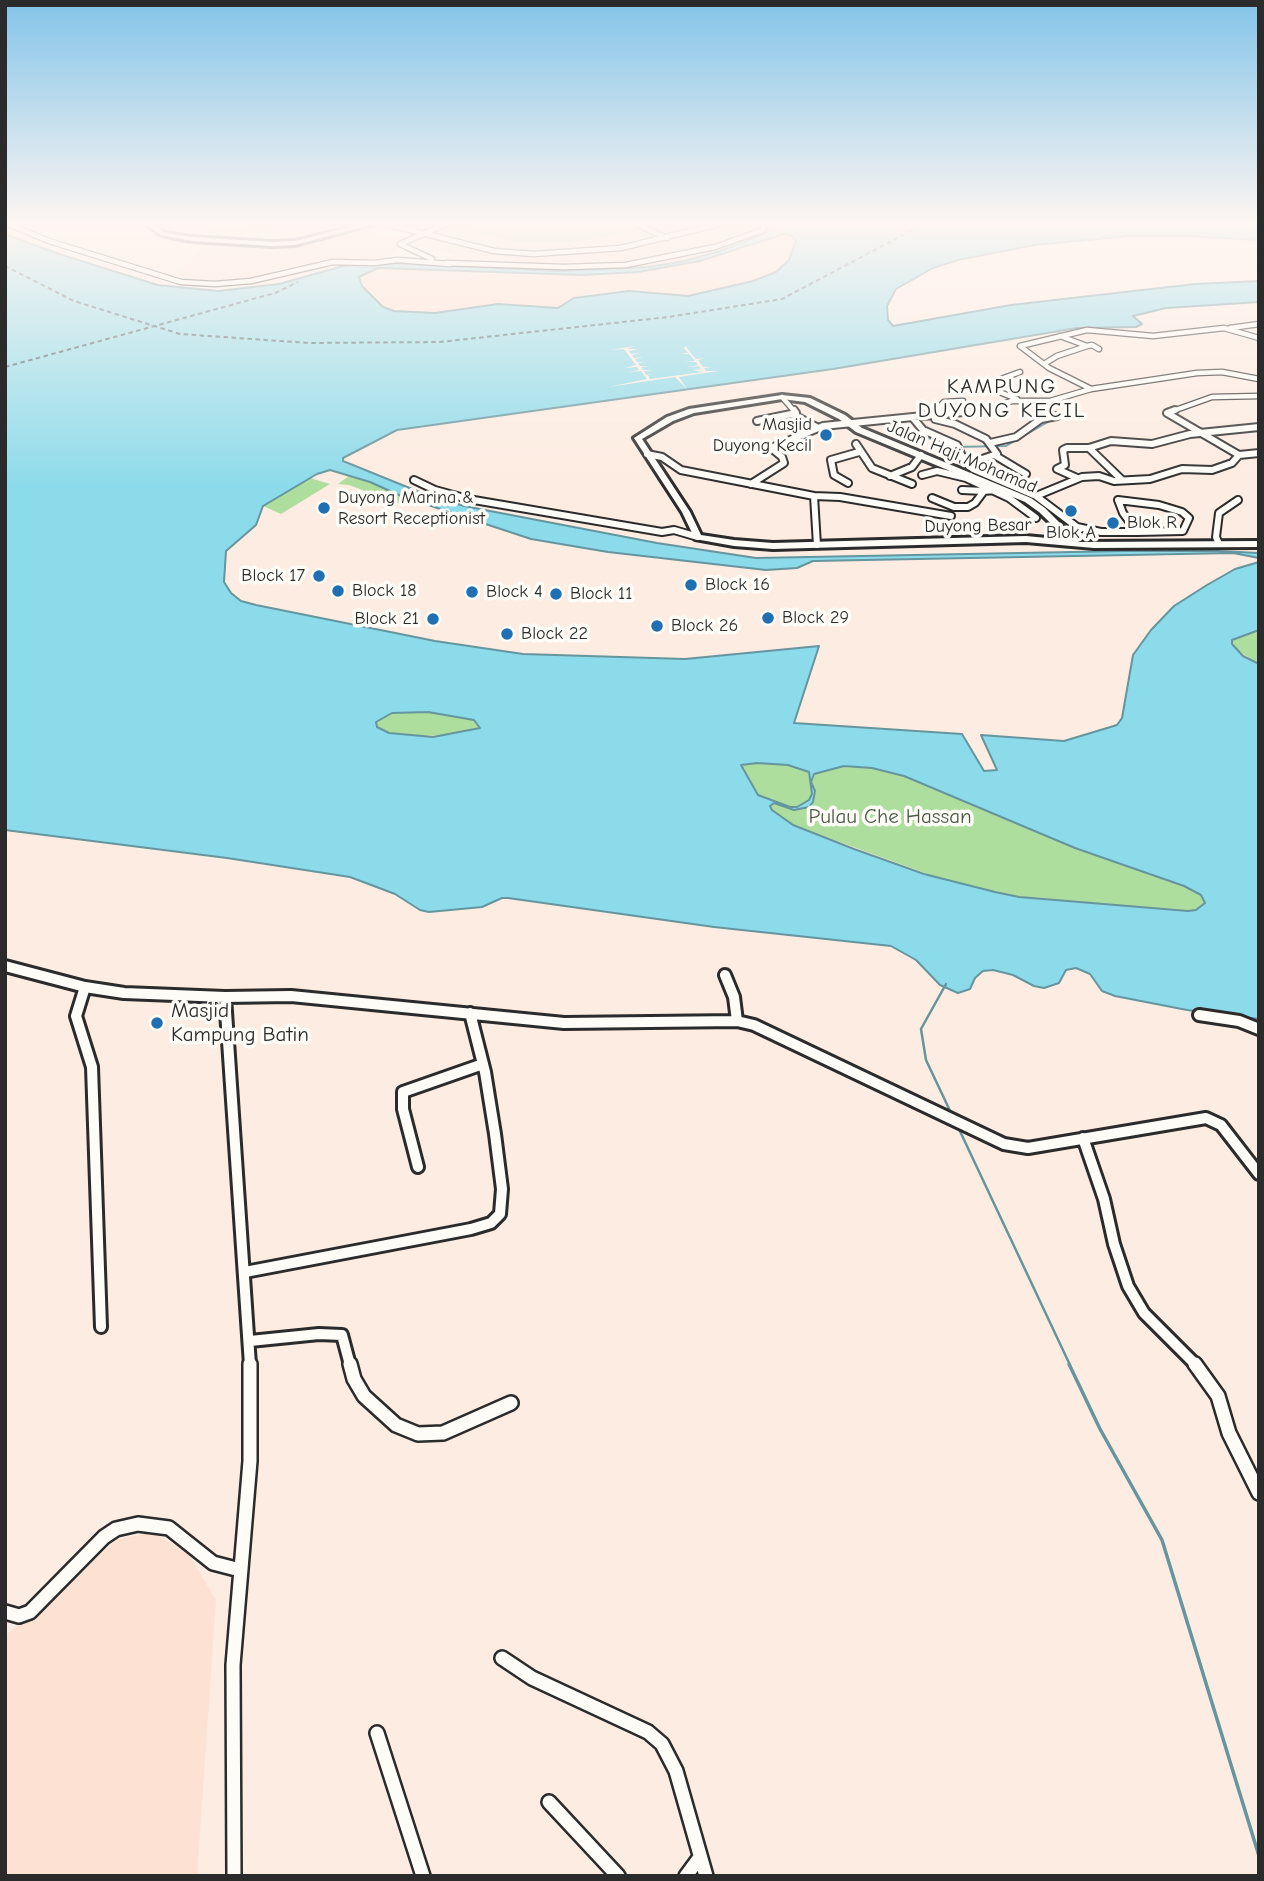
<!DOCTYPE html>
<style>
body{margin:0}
#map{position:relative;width:1264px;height:1881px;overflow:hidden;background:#fdece1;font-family:"Comic Neue",sans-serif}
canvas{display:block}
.frame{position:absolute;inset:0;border:7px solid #2b2b2b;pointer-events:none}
</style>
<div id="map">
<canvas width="1264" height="1881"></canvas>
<div class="frame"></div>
</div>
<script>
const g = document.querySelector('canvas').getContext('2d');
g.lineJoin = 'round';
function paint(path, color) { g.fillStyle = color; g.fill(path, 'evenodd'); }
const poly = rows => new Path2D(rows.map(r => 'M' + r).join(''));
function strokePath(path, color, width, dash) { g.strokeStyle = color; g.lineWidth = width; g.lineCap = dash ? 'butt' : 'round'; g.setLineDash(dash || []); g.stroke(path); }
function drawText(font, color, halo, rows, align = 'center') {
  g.font = font + ' "Comic Neue",sans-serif'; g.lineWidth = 7; g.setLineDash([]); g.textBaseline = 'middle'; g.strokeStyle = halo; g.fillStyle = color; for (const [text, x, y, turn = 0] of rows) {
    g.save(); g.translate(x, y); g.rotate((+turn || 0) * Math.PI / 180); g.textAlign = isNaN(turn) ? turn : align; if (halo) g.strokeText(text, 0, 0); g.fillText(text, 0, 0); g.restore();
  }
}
const built = poly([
 [452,224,482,224,515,242,592,240,664,224,766,224,770,228,768,232,720,251,685,261,606,270,447,266,464,258,424,246,417,248,405,244],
 [361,228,403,240,387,259,376,262,322,260,230,282,179,279,176,275,204,245,290,246],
 [784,234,792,236,796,241,789,260,776,272,753,281,688,296,629,291,574,298,558,308,498,304,435,313,394,311,383,307,362,286,359,277,371,270,381,267,582,275,638,272,700,261],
 [153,1532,190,1556,216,1600,197,1876,5,1876,5,1635,44,1607,116,1540]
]);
const green = poly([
 [202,224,292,224,294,225,274,231,215,232,204,230],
 [482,224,631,224,642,229,605,238,575,242,515,242,468,231],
 [350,475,370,482,413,500,403,505,349,485,338,484],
 [310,478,330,484,281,514,263,506],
 [1259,630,1259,664,1235,649,1232,639],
 [428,712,474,720,480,728,451,735,417,736,389,733,377,727,375,722,392,713],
 [747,763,772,763,805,769,809,772,812,794,809,800,797,807,790,807,764,799,754,791,741,767],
 [844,766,872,768,904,776,1075,848,1184,886,1201,895,1205,903,1196,910,1188,911,1019,897,955,884,793,825,772,810,770,806,774,803,789,809,809,807,815,791,811,782,814,774]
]);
const water = poly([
 [771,224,1259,224,1259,240,1186,236,1129,236,1035,245,958,260,933,268,896,289,887,306,888,320,893,326,1011,305,1195,284,1259,281,1259,302,1166,308,1133,316,1142,324,1136,327,1077,328,833,369,397,430,343,458,343,461,417,491,464,506,657,543,756,558,1125,551,1217,551,1259,553,1259,558,1233,553,813,561,797,568,766,570,608,552,531,539,401,496,370,482,330,470,317,474,263,506,256,525,226,551,224,582,231,593,241,601,256,605,435,641,523,654,685,659,819,646,794,723,962,734,984,771,997,770,981,735,1064,741,1117,725,1122,718,1133,655,1151,630,1174,606,1207,585,1235,569,1259,562,1259,630,1232,640,1232,644,1243,656,1259,664,1259,1019,1187,1010,1115,996,1102,991,1090,974,1076,968,1066,970,1059,983,1044,988,1034,986,1013,975,993,970,983,971,975,978,970,989,958,993,940,985,916,960,891,946,714,927,508,898,502,898,482,907,429,912,420,910,395,894,350,877,227,858,5,830,5,234,59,254,158,285,218,291,279,284,343,266,390,263,559,271,648,267,685,261,720,251,768,232,771,224],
 [784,234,792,236,796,241,789,260,776,272,753,281,688,296,629,291,574,298,558,308,498,304,435,313,394,311,383,307,362,286,359,277,378,268,582,275,638,272,700,261,784,234],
 [428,712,474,720,480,728,433,737,389,733,377,727,376,722,392,713,428,712],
 [757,763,788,765,809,772,812,794,809,800,797,807,790,807,758,795,741,765,757,763],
 [844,766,872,768,904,776,1075,848,1184,886,1201,895,1205,903,1196,910,1188,911,1019,897,995,892,924,874,854,849,793,825,772,810,770,806,774,803,794,810,809,807,813,802,815,791,811,782,814,774,844,766]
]);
const pier = poly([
 [635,346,627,349,638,349,629,351,631,354,641,353,632,355,634,358,644,357,635,359,637,362,647,362,638,363,640,366,651,366,641,367,643,370,654,370,644,371,646,375,656,373,648,375,650,379,703,372,693,370,701,369,699,366,687,367,698,365,696,362,684,362,695,361,689,354,678,354,688,353,685,349,676,350,684,349,685,346,696,359,705,358,698,360,703,367,712,367,704,368,706,371,718,371,679,377,687,389,675,377,608,387,647,379,641,371,628,372,639,370,637,367,625,368,636,365,624,349,611,350]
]);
const streamFar2 = poly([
 [889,422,951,447,1006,446,1048,422]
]);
const streamFar1 = poly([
 [946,984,921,1029,926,1060,952,1115],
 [958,1127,1070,1365]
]);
const stream = poly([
 [1069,1364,1100,1429,1162,1540,1259,1856]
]);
const ferry = poly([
 [5,266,74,301,180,334,309,343,440,342,668,317,782,299,924,224],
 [5,367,275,293,298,282]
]);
const streetFar3 = poly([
 [8,224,49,241,181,282,215,284,251,281,333,262,374,263,398,260,450,264],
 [386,224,494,251,534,254,621,248,719,224],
 [636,224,667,238],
 [432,259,400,244,446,224],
 [446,263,564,267,626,265,715,247,763,230,764,227,759,224],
 [1230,328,1259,324],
 [1087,346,1092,345,1099,349],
 [1044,364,1057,356,1087,346,1060,336],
 [1091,389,1049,368,1020,346,1087,330,1153,336,1224,328,1259,338],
 [782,397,795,412],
 [1017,399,992,389,1001,379,1020,372],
 [939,412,939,407,944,402,963,401],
 [977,412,1012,401,1050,401,1091,389,1197,373,1222,372,1259,379],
 [1170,412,1212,397,1259,396]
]);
const streetFar2 = poly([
 [939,410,939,416],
 [1175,410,1167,413,1239,455],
 [792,414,818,428],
 [913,418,923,430,957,445,964,461,973,469,1036,496,1077,527,1101,532,1137,532],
 [935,419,955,424,986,439,997,454,979,460,962,457],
 [757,421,796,413,794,410],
 [990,443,1016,437,1041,419,1057,416],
 [856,444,872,468,912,484],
 [1089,448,1122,480],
 [647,454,662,457,681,470,814,496,817,545],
 [996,456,1026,474],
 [922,475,937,471,966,478],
 [890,476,912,467,921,455],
 [970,476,966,478,1009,498,1036,518],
 [1077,478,1057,469,1065,465,1063,450,1067,448,1089,448,1111,441,1152,444,1190,434,1259,427],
 [414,480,435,490,468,499,662,532,674,530,698,537],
 [848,483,834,475,831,460,859,452],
 [751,484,784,463,782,457,771,448,823,426,983,410],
 [962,490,984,491],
 [814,496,840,497,951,516],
 [1036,496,1082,477,1099,476,1114,481,1150,479,1182,469,1212,470,1232,463,1239,455,1259,453],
 [932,498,954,507,968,507,975,503,984,491,994,490],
 [1118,500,1159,505,1182,512,1189,518,1183,531,1137,532,1123,513,1118,500],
 [1219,544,1216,537,1219,513,1238,500]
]);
const streetFar1 = poly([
 [5,966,85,987,124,993,225,997,291,996,564,1023,737,1021,754,1025,1004,1144,1028,1148,1206,1118,1221,1125,1259,1174],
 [725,975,734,997,737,1021],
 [85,987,76,1016,92,1067,101,1327],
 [225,997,250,1365],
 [1199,1015,1239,1021,1259,1029],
 [1083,1138,1104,1199,1114,1244,1128,1286,1144,1313,1196,1365],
 [418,1167,403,1109,403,1092,483,1064],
 [245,1272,471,1229,491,1223,500,1214,502,1189,495,1134,485,1072,470,1013],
 [250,1341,319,1334,342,1335,350,1365]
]);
const street = poly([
 [350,1364,354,1379,364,1396,396,1425,418,1434,443,1433,511,1403],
 [1195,1364,1218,1396,1229,1433,1259,1493],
 [5,1612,19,1616,30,1612,104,1537,116,1529,138,1524,169,1528,213,1563,240,1570],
 [502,1658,532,1678,648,1732,662,1744,676,1771,706,1876],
 [377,1733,423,1876],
 [549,1802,618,1876],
 [234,1876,233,1665,250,1461,250,1364],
 [686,1876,700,1857]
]);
const secondary = poly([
 [145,224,152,224,165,233,192,237,272,242,295,241,364,224,373,224,295,245,272,246,192,241,161,235,145,224],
 [782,395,810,398,845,415,862,428,1031,498,1045,508,1079,542,1259,541,1259,547,1094,548,1026,542,773,549,734,546,695,539,682,512,634,438,667,417,689,409,782,395],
 [782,399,805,402,839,419,856,432,1025,502,1039,512,1068,540,1026,536,773,543,734,540,701,535,690,512,642,439,673,421,694,413,782,399]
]);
const markers = [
 [826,435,7,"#1f6fb2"],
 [324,508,7,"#1f6fb2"],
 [1071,511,7,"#1f6fb2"],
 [1113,523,7,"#1f6fb2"],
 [319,576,7,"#1f6fb2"],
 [691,585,7,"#1f6fb2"],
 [338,591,7,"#1f6fb2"],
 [472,592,7,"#1f6fb2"],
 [556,594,7,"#1f6fb2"],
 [768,618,7,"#1f6fb2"],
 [433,619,7,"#1f6fb2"],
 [657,626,7,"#1f6fb2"],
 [507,634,7,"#1f6fb2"],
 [157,1023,7,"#1f6fb2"]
];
const farPoinames = [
 ["Masjid",812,425,"right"],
 ["Duyong Kecil",812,446,"right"],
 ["Duyong Marina &",338,498],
 ["Resort Receptionist",338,519],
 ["Blok R",1127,523],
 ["Blok A",1071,533,"center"],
 ["Block 17",305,576,"right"],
 ["Block 16",705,585],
 ["Block 18",352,591],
 ["Block 4",486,592],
 ["Block 11",570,594],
 ["Block 29",782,618],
 ["Block 21",419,619,"right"],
 ["Block 26",671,626],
 ["Block 22",521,634]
];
const farStreetnames = [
 ["Jalan Haji Mohamad",962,457,23],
 ["Duyong Besar",978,526,-1]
];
const farQuarternames = [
 ["KAMPUNG",1002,387],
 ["DUYONG KECIL",1002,411]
];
const parkNames = [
 ["Pulau Che Hassan",890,817]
];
const poiNames = [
 ["Masjid",171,1011],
 ["Kampung Batin",171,1035]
];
paint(built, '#fde1d2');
paint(green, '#aede9e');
paint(water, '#8cdbea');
strokePath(water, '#65959e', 2);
paint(pier, '#fdece1');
strokePath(streamFar2, '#65959e', 2);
strokePath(streamFar1, '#65959e', 2.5);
strokePath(stream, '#65959e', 3.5);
strokePath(ferry, '#486064', 2, [4.5, 3.5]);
strokePath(streetFar3, '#2b2b2b', 7);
strokePath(streetFar2, '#2b2b2b', 10);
strokePath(streetFar1, '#2b2b2b', 16);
strokePath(street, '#2b2b2b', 18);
strokePath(secondary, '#2b2b2b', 6);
strokePath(streetFar3, '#fdfcf7', 4.5);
strokePath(streetFar2, '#fdfcf7', 6);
strokePath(streetFar1, '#fdfcf7', 10);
strokePath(street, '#fdfcf7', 13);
paint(secondary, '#fdfcf7');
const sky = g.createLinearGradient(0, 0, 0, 487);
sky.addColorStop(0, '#83c4e9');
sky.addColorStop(0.46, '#fef6f2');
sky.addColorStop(1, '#fef6f200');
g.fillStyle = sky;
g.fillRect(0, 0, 1264, 487);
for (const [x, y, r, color] of markers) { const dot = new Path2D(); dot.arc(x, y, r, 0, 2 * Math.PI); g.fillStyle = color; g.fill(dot); strokePath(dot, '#fdfcf7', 2.5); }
drawText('18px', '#2b2b2b', '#fdfcf7', farPoinames, 'left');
drawText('18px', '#2b2b2b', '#fdfcf7', farStreetnames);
g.letterSpacing = '2px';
drawText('21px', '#2b2b2b', '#fdfcf7', farQuarternames);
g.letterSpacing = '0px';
drawText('21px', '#4c5848', '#fdfcf7', parkNames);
drawText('21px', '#2b2b2b', '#fdfcf7', poiNames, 'left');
</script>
